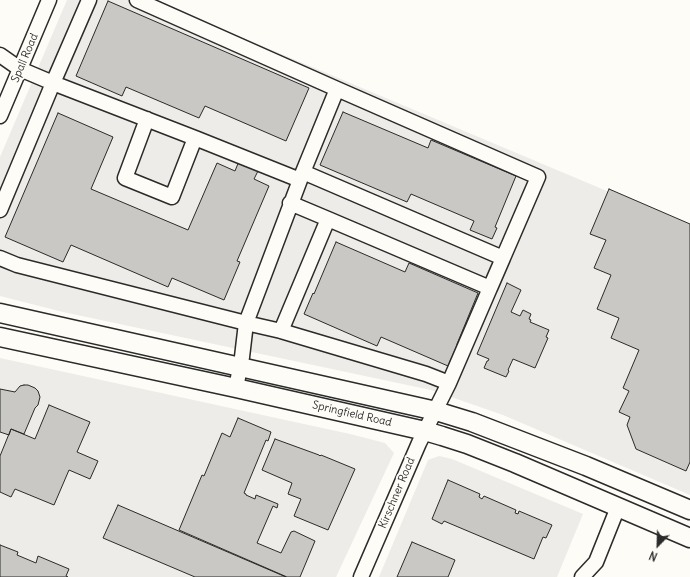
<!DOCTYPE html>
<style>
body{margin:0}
#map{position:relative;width:690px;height:577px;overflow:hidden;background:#fdfcf7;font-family:Delius,sans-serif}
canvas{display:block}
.north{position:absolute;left:638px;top:525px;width:40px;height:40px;-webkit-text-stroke:3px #fdfcf7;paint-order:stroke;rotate:203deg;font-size:11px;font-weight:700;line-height:16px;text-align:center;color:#2b2b2b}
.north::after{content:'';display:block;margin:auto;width:14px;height:18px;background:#2b2b2b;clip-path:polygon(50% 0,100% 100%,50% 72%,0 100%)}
</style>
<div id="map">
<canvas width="690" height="577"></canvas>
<div class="north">N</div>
</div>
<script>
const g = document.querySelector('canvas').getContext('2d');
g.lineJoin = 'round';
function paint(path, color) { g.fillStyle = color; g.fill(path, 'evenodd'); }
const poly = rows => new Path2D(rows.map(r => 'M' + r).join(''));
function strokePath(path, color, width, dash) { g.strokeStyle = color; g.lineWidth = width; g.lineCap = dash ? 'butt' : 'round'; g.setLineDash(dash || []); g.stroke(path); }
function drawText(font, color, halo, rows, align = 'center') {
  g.font = font + ' Delius,sans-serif'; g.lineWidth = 4; g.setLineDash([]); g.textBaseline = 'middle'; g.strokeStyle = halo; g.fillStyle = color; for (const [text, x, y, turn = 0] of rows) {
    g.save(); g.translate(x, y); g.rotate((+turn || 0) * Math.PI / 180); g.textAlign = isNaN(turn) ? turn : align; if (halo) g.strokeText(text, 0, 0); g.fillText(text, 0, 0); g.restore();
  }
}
const built = poly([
 [67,0,153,0,690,226,690,495,503,415,431,390,63,312,0,296,0,157],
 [0,358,350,434,385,443,394,453,336,577,0,577],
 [439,456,452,459,583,514,557,577,379,577,428,460]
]);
const building = poly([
 [108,1,309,88,286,141,205,106,199,118,126,87,122,96,76,76,108,1],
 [343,112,428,148,431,140,516,176,495,227,497,228,492,239,470,230,474,221,411,194,407,202,320,165,343,112],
 [58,113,113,137,91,189,188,230,217,163,235,171,239,161,259,169,254,179,269,186,237,261,240,262,224,300,172,278,168,287,71,245,63,262,5,237,58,113],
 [609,189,690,224,690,462,686,471,636,449,627,425,630,417,619,412,629,391,623,388,639,350,611,338,619,318,597,309,611,275,594,268,606,240,590,234,609,189],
 [336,242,405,272,409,263,478,293,457,344,457,345,448,366,381,337,377,346,304,314,313,293,314,294,336,242],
 [507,283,521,290,511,312,520,316,523,310,531,314,529,319,531,320,530,322,549,330,546,337,548,338,535,368,513,359,508,370,509,371,506,377,484,368,487,361,488,361,489,359,477,354,507,283],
 [24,385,28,385,35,388,38,391,40,397,38,405,35,408,24,434,11,429,9,435,0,432,0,389,15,392,20,386,24,385],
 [49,405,90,422,77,452,98,461,90,479,69,470,54,505,15,489,11,497,0,492,0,456,11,429,35,439,49,405],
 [238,418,271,432,268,441,266,440,244,493,246,494,246,495,255,499,256,495,278,504,277,508,273,506,257,543,281,553,291,532,294,531,315,541,300,577,287,577,179,530,202,475,204,476,222,433,230,437,238,418],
 [275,439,319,455,320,456,321,455,355,469,328,530,294,516,301,499,288,494,292,483,262,470,275,439],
 [448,480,480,494,479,497,482,499,484,496,516,510,515,513,518,514,519,511,552,525,546,538,543,537,534,559,444,521,442,524,432,519,448,480],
 [118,505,286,577,195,577,103,538,118,505],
 [412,542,455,560,448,577,397,577,412,542],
 [0,545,18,552,17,555,36,563,38,556,69,569,66,576,68,577,0,577,0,545]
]);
const minor = poly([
 [89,0,53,83,195,138,300,180],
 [137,0,337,89,538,177,503,258,303,172,337,89],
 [0,55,20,69,53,83,0,210],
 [0,116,49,0],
 [147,119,125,178,172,197,195,138],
 [328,219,490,288,449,383],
 [0,258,17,265,246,323,281,331,426,374,449,383,419,443,361,577],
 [490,288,503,258],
 [281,331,328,219,290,203],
 [236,388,242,357,246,323,303,172],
 [582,577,596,562,618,507]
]);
const major = poly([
 [0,313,436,411,472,422,586,466,690,510],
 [0,337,236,388,425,431,442,436,467,444,515,463,690,538]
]);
const streetNames = [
 ["Spall Road",25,58,-67],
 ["Springfield Road",352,414,13],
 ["Kirschner Road",397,493,-67]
];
paint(built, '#edece8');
paint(building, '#c9c8c4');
strokePath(building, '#2b2b2b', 1);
strokePath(minor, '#2b2b2b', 17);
strokePath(major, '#2b2b2b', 21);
strokePath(minor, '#fdfcf7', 14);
strokePath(major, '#fdfcf7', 18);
drawText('11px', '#2b2b2b', '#fdfcf7', streetNames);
</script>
